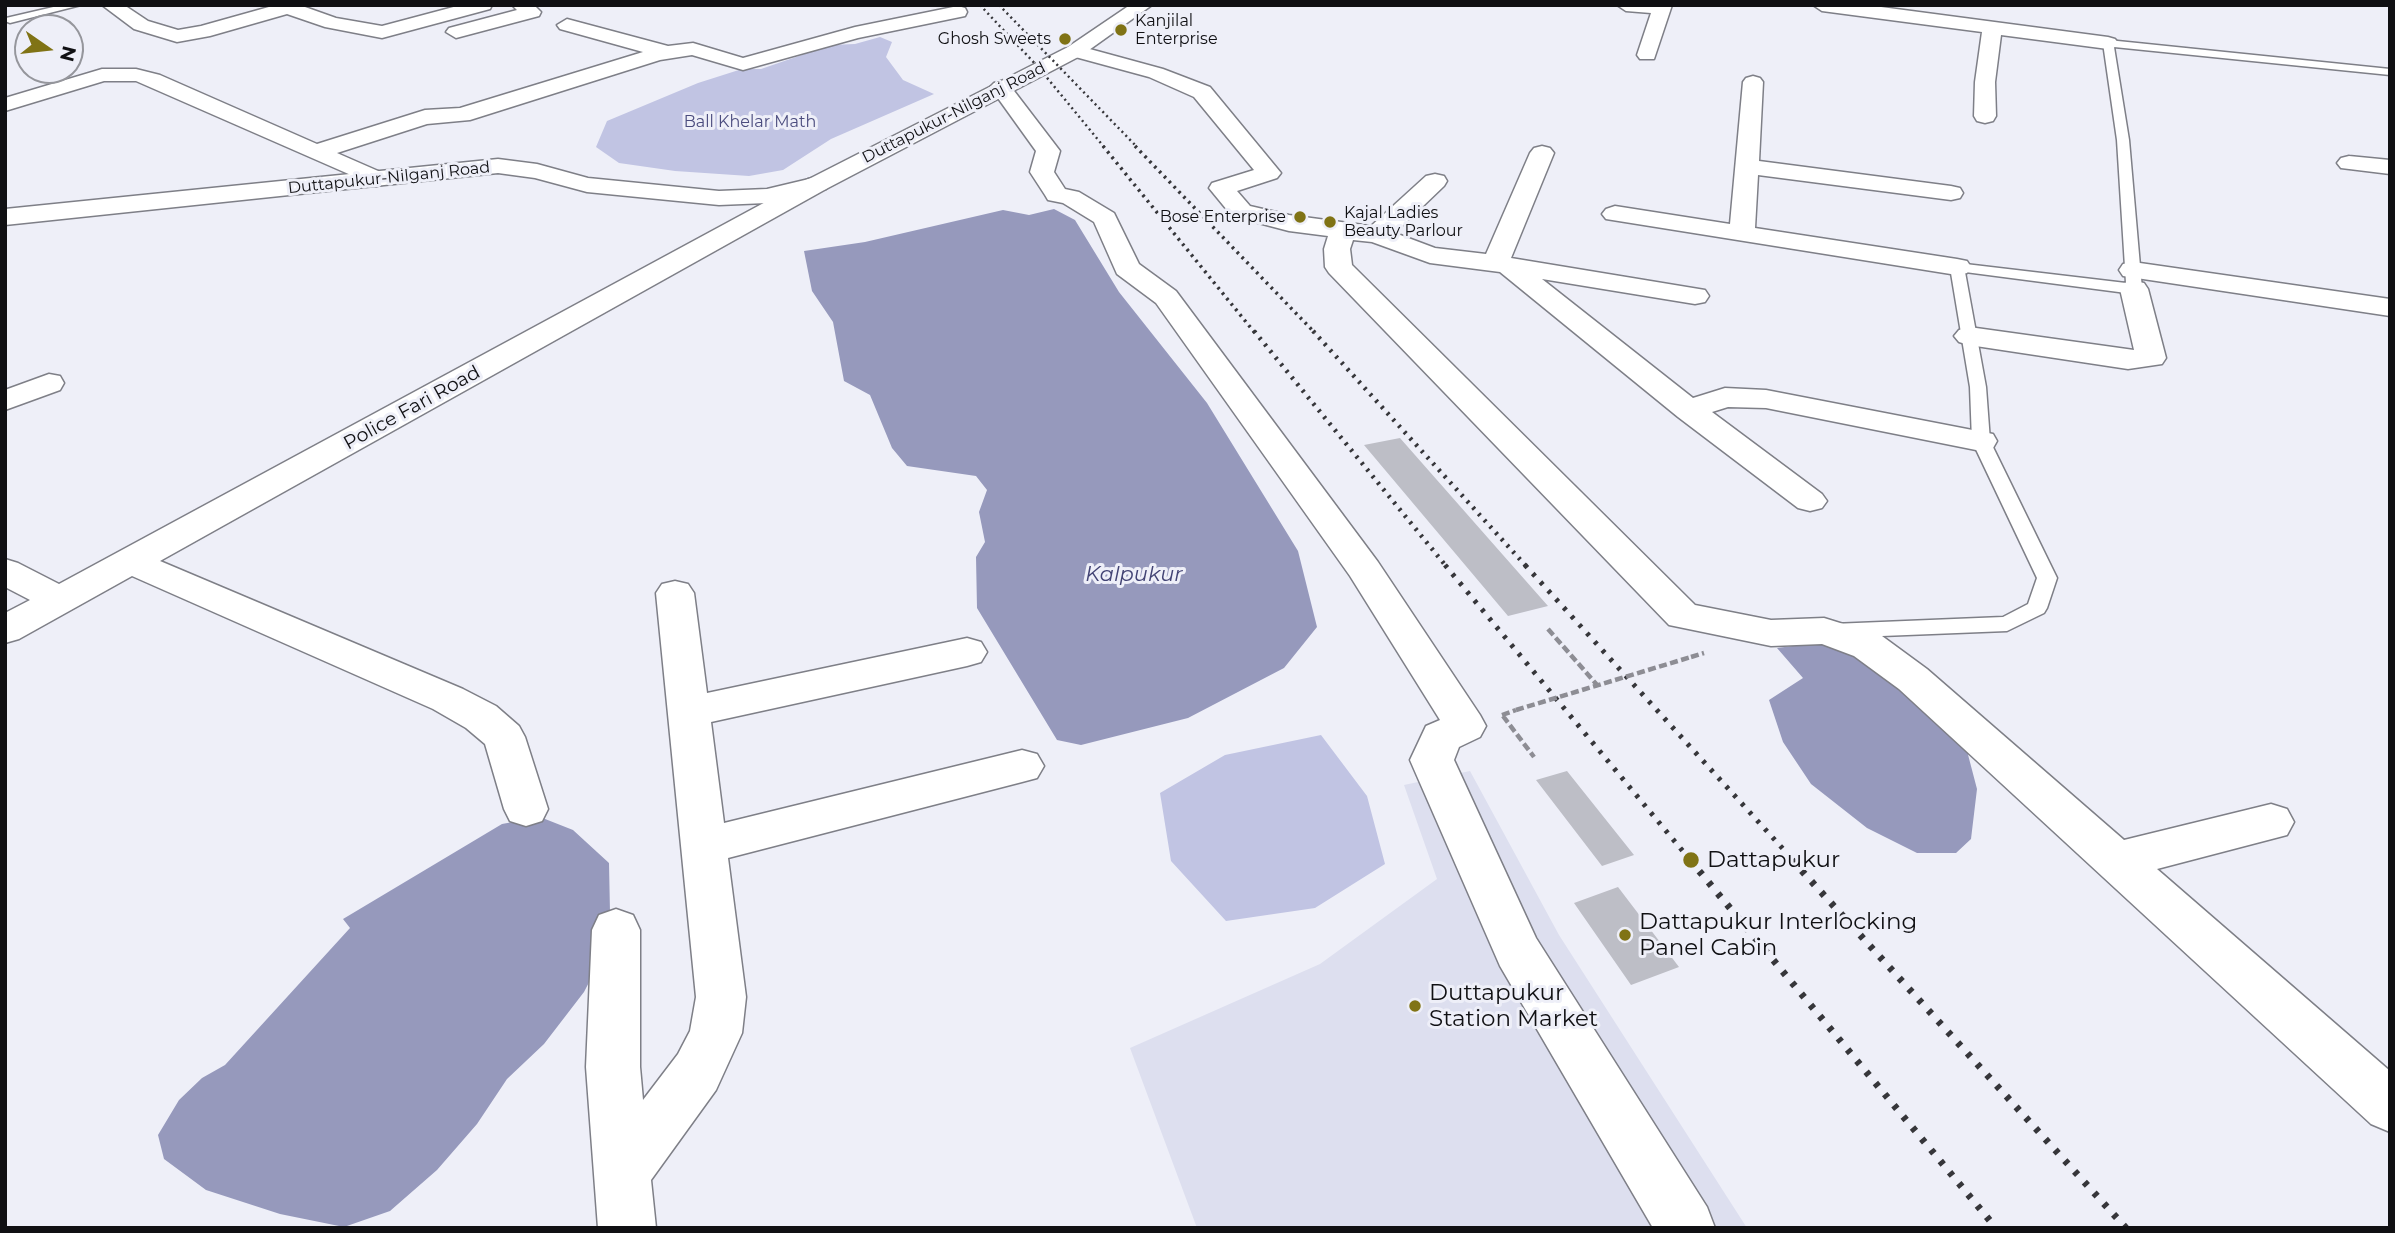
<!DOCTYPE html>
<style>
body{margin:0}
#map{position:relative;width:2395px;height:1233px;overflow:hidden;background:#eeeff8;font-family:Montserrat,sans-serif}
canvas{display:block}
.frame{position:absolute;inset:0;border:7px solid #101013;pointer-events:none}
.north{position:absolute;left:14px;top:14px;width:70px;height:70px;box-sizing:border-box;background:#eeeff8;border:2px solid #95969c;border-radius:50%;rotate:104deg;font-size:19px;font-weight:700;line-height:28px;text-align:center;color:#101013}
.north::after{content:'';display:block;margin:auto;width:24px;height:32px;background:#807315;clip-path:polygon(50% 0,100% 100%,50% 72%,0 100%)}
</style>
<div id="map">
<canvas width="2395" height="1233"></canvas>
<div class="frame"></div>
<div class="north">N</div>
</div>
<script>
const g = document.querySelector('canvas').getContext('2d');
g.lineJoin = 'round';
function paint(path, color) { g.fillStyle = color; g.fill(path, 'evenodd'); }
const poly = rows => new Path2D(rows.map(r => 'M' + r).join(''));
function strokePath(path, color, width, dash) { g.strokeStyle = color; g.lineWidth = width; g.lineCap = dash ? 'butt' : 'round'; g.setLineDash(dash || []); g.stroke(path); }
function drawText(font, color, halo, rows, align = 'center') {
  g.font = font + ' Montserrat,sans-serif'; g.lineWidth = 6; g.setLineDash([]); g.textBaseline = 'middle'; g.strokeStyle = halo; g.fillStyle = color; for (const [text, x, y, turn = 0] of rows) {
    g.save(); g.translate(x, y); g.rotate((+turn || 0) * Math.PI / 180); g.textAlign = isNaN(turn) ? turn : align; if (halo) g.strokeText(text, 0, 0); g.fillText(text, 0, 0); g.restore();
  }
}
const built = poly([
 [1470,771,1559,935,1747,1228,1197,1228,1130,1048,1320,964,1437,879,1404,785]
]);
const green = poly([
 [880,37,892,42,886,57,903,80,934,94,831,139,783,170,749,176,675,171,619,163,596,147,607,121,698,83,742,69,761,69,831,45,855,44],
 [1321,735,1367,796,1385,864,1315,908,1226,921,1171,861,1160,793,1225,755]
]);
const water = poly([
 [1054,209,1075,220,1119,292,1207,403,1298,551,1317,627,1284,668,1188,718,1081,745,1057,740,977,608,976,557,985,542,979,512,987,490,976,476,907,466,892,448,870,395,844,381,833,322,812,291,804,251,865,242,1003,210,1029,215],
 [1823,642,1862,654,1966,747,1977,789,1971,839,1956,853,1917,853,1867,828,1811,784,1783,742,1769,700,1803,678,1777,648],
 [540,817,573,830,609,863,610,913,601,959,584,992,544,1044,507,1079,477,1124,437,1170,390,1211,344,1227,280,1214,206,1190,164,1159,158,1135,179,1100,202,1078,225,1065,350,928,343,919,502,824]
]);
const building = poly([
 [1400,438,1503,555,1548,606,1508,616,1364,445],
 [1567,771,1634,855,1602,866,1536,780],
 [1618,887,1679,967,1631,985,1574,903]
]);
const path = poly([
 [1548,629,1598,686],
 [1691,657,1704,653],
 [1502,715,1516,710],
 [1503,716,1534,757]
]);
const lane = poly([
 [62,5,81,5,10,23,5,21,6,18,62,5],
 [2108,40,2390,69,2390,75,2114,47,2129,140,2142,289,2134,294,1965,272,1986,387,1990,441,2057,578,2047,608,2044,613,2007,631,1832,638,1824,636,1821,631,1824,626,1832,624,2003,617,2028,604,2037,578,1972,441,1970,387,1950,267,1957,263,2126,283,2117,140,2103,43,2108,40]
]);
const street = poly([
 [102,5,124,5,148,21,178,30,201,26,276,5,306,5,305,7,336,18,382,26,461,5,492,5,490,9,382,38,325,27,287,14,210,36,177,42,134,29,102,5],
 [512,5,534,5,541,12,539,16,456,38,446,32,449,28,517,10,512,5],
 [1617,5,1672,5,1654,59,1640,59,1637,55,1651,13,1626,11,1617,5],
 [1813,5,1866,5,2108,37,2115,39,2118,43,2115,47,2108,49,2001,35,1995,82,1996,116,1993,121,1985,123,1977,121,1974,116,1975,82,1982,32,1822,11,1813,5],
 [958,6,965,8,967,12,965,16,858,38,743,70,692,55,660,60,470,120,427,124,337,153,385,174,388,179,385,184,376,186,136,81,104,81,5,111,5,98,102,69,136,69,160,75,317,144,425,110,460,108,643,52,560,29,557,25,567,19,668,46,693,43,743,58,855,27,958,6],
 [1075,45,1163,69,1210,87,1281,173,1277,178,1237,191,1250,206,1289,215,1371,226,1426,176,1435,174,1444,176,1447,181,1444,186,1395,233,1435,248,1486,254,1530,153,1534,148,1542,146,1550,148,1554,153,1511,258,1705,290,1709,296,1705,302,1695,304,1542,279,1693,398,1725,388,1766,390,1993,434,1997,441,1993,448,1981,451,1766,408,1728,407,1712,412,1822,494,1827,501,1822,508,1810,511,1798,508,1678,417,1500,272,1430,263,1372,242,1353,240,1350,249,1352,265,1695,605,1771,620,1824,618,1882,636,1927,669,2124,840,2271,804,2287,809,2294,822,2287,835,2157,869,2390,1071,2390,1132,2371,1124,1899,689,1854,656,1822,644,1771,646,1669,625,1329,273,1325,267,1324,249,1328,236,1289,231,1232,216,1209,188,1212,183,1254,170,1194,97,1149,77,1068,55,1065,51,1068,47,1075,45],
 [1753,76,1760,78,1763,82,1759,161,1951,186,1960,188,1963,193,1960,198,1951,200,1758,175,1755,228,1957,259,1967,261,1971,267,1967,273,1957,275,1606,219,1602,214,1606,209,1615,206,1730,224,1743,82,1746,78,1753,76],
 [1001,81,1008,83,1060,151,1054,172,1065,189,1079,192,1114,213,1139,264,1176,291,1378,562,1480,715,1486,726,1480,737,1459,747,1454,760,1536,938,1707,1207,1715,1228,1653,1228,1500,966,1410,760,1426,726,1440,720,1350,576,1156,303,1117,274,1094,222,1063,203,1048,200,1045,195,1030,172,1036,151,990,87,994,83,1001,81],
 [2349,156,2390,160,2390,174,2341,168,2337,163,2341,158,2349,156],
 [817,177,826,179,829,184,826,189,160,561,463,689,496,706,519,726,525,737,548,809,542,821,526,826,510,821,504,809,485,744,466,728,433,709,132,576,19,639,5,643,5,613,30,600,5,587,5,559,18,563,59,584,808,179,817,177],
 [2133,262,2390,299,2390,316,2123,276,2119,270,2123,264,2133,262],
 [2134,281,2144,283,2148,289,2166,358,2162,364,2128,369,1969,345,1959,342,1954,336,1959,330,1969,327,2134,350,2120,289,2124,283,2134,281],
 [49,374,60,376,64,383,60,390,5,410,5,390,49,374],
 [675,581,688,584,694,593,707,693,967,638,981,642,987,652,981,662,967,666,711,722,724,823,1022,750,1037,754,1044,766,1037,778,1022,782,728,858,746,997,742,1033,716,1090,651,1180,656,1228,598,1228,586,1067,592,930,599,915,616,909,633,915,640,930,640,1067,643,1100,678,1054,690,1031,696,997,656,593,662,584,675,581]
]);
const secondary = poly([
 [1130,5,1152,5,1082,55,826,189,767,203,719,205,587,192,535,178,498,173,5,225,5,209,498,159,537,164,588,178,719,191,767,189,809,179,1068,47,1130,5]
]);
const railFar4 = poly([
 [980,5,1039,68,1104,147],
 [999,5,1137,147]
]);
const railFar3 = poly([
 [1103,146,1255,333],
 [1135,146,1315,333]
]);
const railFar2 = poly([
 [1254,331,1446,566],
 [1313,331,1526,566]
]);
const railFar1 = poly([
 [1445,565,1691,861],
 [1525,565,1794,861]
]);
const rail = poly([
 [1690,860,1996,1228],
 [1792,860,2126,1228]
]);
const pathBridge = poly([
 [1516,710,1691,657]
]);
const markers = [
 [1121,30,7,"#807315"],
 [1065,39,7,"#807315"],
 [1300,217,7,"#807315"],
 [1330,222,7,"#807315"],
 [1691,860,9,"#807315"],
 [1625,935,7,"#807315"],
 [1415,1006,7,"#807315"]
];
const farPoinames = [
 ["Kanjilal",1135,21],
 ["Enterprise",1135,39],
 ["Ghosh Sweets",1051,39,"right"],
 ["Kajal Ladies",1344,213],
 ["Beauty Parlour",1344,231],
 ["Bose Enterprise",1286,217,"right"]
];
const farStreetnames = [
 ["Duttapukur-Nilganj Road",954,113,-27],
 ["Duttapukur-Nilganj Road",389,178,-6]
];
const farParknames = [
 ["Ball Khelar Math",750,122]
];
const streetNames = [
 ["Police Fari Road",412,408,-29]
];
const waterNames = [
 ["Kalpukur",1134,575]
];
const nearPoinames = [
 ["Dattapukur",1707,860],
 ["Dattapukur Interlocking",1639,922],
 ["Panel Cabin",1639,948],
 ["Duttapukur",1429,993],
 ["Station Market",1429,1019]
];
paint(built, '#dddfef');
paint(green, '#c1c4e3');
paint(water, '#9699bc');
paint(building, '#bdbec6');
strokePath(lane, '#7e7f87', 3);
strokePath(street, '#7e7f87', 3);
strokePath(secondary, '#7e7f87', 3);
strokePath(path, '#8d8d94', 4.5, [8, 3.5]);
paint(lane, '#fff');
paint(street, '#fff');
paint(secondary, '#fff');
strokePath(railFar4, '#36363a', 2.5, [2, 3.5]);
strokePath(railFar3, '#36363a', 3.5, [2.5, 4.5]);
strokePath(railFar2, '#36363a', 4.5, [2.5, 6]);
strokePath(railFar1, '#36363a', 5, [3.5, 8]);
strokePath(rail, '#36363a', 7, [4.5, 10]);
strokePath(pathBridge, '#8d8d94', 4.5, [8, 3.5]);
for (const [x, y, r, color] of markers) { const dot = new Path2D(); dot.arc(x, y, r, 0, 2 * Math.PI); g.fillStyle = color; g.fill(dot); strokePath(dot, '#eeeff8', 2.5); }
drawText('16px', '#101013', '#eeeff8', farPoinames, 'left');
drawText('16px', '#101013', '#eeeff8', farStreetnames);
drawText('16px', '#4b4c7e', '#eeeff8', farParknames);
drawText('19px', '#101013', '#eeeff8', streetNames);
drawText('italic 21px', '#424374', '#eeeff8', waterNames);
drawText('23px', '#101013', '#eeeff8', nearPoinames, 'left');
</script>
